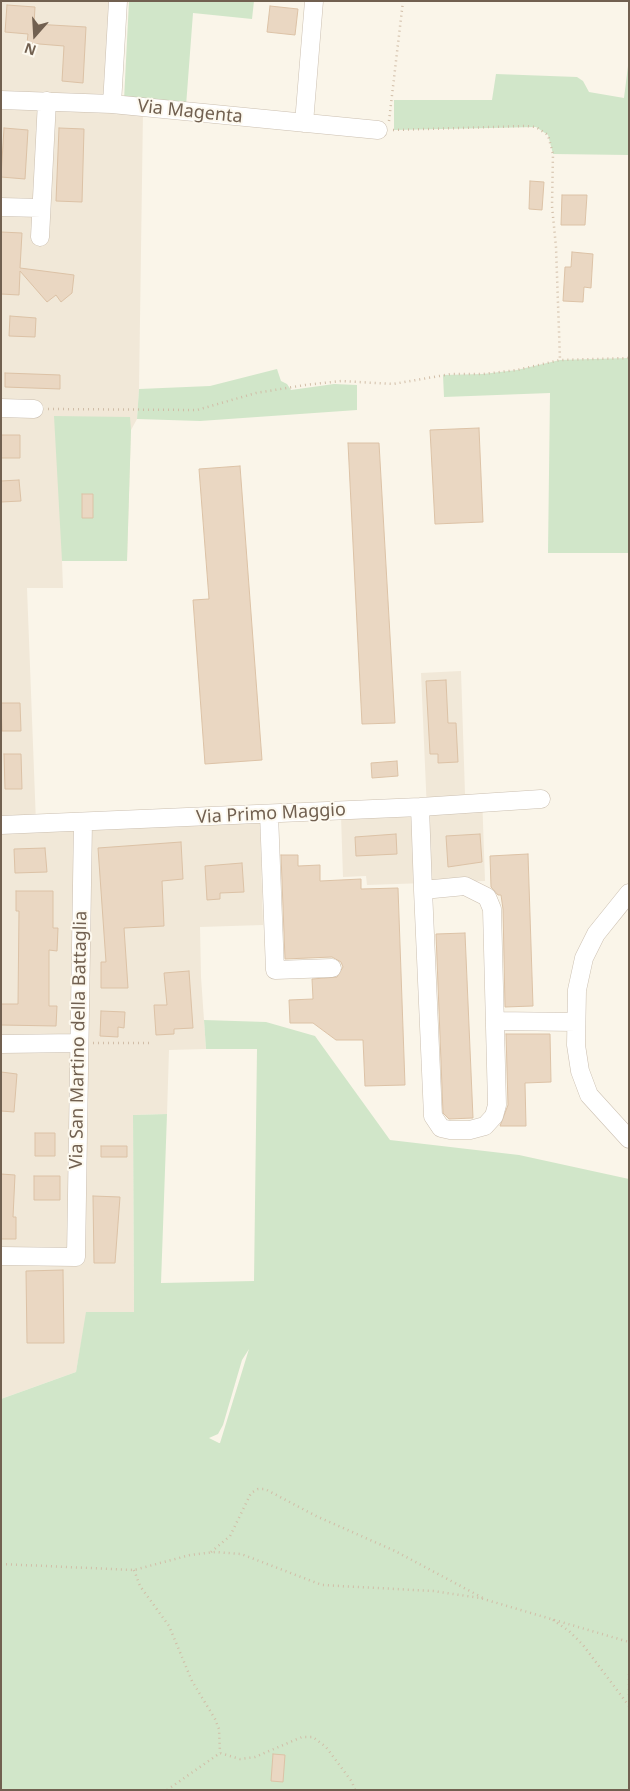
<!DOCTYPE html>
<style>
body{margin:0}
#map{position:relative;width:630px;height:1791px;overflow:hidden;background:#faf5e9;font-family:"Noto Sans",sans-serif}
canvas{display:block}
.frame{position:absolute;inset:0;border:2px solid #716050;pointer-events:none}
.north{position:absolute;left:10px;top:10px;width:50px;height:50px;-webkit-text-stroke:4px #fdf9ef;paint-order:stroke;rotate:199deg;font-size:14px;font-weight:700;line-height:20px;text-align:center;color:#716050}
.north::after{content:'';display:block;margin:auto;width:18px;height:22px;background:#716050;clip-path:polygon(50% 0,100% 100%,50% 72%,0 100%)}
</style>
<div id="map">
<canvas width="630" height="1791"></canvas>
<div class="frame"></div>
<div class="north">N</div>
</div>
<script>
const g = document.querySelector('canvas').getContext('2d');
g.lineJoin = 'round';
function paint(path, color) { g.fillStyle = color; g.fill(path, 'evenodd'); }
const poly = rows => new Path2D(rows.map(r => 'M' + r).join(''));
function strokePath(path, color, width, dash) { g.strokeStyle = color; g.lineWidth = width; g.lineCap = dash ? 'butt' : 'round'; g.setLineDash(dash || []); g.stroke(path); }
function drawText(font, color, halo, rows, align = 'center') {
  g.font = font + ' "Noto Sans",sans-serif'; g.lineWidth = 4; g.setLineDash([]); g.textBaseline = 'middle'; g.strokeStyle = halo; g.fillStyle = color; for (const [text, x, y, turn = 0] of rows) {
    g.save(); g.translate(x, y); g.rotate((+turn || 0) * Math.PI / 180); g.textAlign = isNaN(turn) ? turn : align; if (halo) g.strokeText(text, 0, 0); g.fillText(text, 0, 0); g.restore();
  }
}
const residential = poly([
 [1,1,118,1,112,104,143,111,139,389,137,419,131,430,127,561,62,561,63,588,27,588,36,823,260,820,263,925,200,927,201,977,206,1049,169,1050,167,1114,133,1115,134,1312,87,1312,76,1372,1,1399],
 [461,671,465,794,482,794,485,881,367,885,366,876,343,877,341,816,427,812,421,673]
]);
const green = poly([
 [129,1,254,1,252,19,193,13,186,106,124,100],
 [629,58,629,155,553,154,548,135,536,127,394,130,394,100,492,100,496,74,577,77,583,81,589,92,624,98],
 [629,358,629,553,548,553,550,393,444,397,443,375,483,374,517,370,560,360],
 [277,369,281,381,287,384,291,390,334,384,357,385,357,410,200,421,137,419,139,389,210,386],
 [54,416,130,417,131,430,127,561,62,561],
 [204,1020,266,1022,315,1036,390,1140,519,1155,629,1179,629,1790,1,1790,1,1399,76,1372,86,1312,134,1312,133,1115,167,1114,161,1283,254,1281,257,1049,206,1049],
 [249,1349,220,1443,219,1443,209,1438,218,1434,223,1425,242,1360]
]);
const building = poly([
 [7,5,35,7,34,24,86,27,83,83,62,81,64,46,27,43,28,34,5,32,7,5],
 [270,6,298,9,295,35,267,32,270,6],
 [4,128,28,130,25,179,1,177,4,128],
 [59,128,84,129,82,202,56,201,59,128],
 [530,181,544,182,542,210,529,209,530,181],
 [562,195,587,195,585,225,561,225,562,195],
 [1,232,22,233,20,268,74,275,72,293,61,302,56,295,47,302,20,271,19,295,1,294,1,232],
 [572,252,593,254,591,288,584,287,583,302,563,301,565,267,571,267,572,252],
 [10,316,36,318,35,337,9,336,10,316],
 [5,373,60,375,60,389,5,387,5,373],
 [479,428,483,522,435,524,430,430,479,428],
 [1,435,20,435,20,458,1,458,1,435],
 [348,443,379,443,395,723,362,724,348,443],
 [240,466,262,760,205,764,193,600,209,599,199,469,240,466],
 [19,480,21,501,1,502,1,481,19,480],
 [82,494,93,494,93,518,82,518,82,494],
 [446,680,448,723,456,723,458,762,438,763,438,754,430,754,426,681,446,680],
 [1,703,20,703,21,731,2,731,1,703],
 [4,754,21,754,22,789,5,789,4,754],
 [397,761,398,776,372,778,371,763,397,761],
 [396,834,397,854,356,856,355,837,396,834],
 [480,834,482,862,448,867,446,836,480,834],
 [181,842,183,879,162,881,164,926,124,928,128,988,101,988,101,962,106,962,98,848,181,842],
 [45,848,47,872,15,873,14,849,45,848],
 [528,854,533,1006,505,1007,503,909,501,895,498,895,491,887,490,856,528,854],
 [281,855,298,855,298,866,320,865,320,881,361,879,361,889,398,888,405,1085,365,1086,363,1040,336,1040,313,1023,290,1023,289,1000,313,999,312,979,337,977,343,967,341,962,332,957,285,959,281,855],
 [242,863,244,892,220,893,220,899,207,900,205,866,242,863],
 [16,891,53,891,53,928,58,928,57,951,49,950,49,1006,57,1006,56,1026,1,1025,1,1004,18,1004,19,911,16,911,16,891],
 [465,933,473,1118,449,1119,443,1113,436,934,465,933],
 [189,971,193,1028,174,1029,174,1034,156,1035,154,1005,167,1005,164,973,189,971],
 [101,1011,125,1012,124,1028,118,1027,118,1037,100,1036,101,1011],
 [506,1034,550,1034,551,1082,525,1083,526,1126,500,1126,508,1105,506,1034],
 [1,1072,17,1074,14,1112,1,1111,1,1072],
 [35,1133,55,1133,55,1156,35,1156,35,1133],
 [101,1146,127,1146,127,1157,101,1157,101,1146],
 [1,1174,15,1175,13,1217,16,1217,16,1239,1,1239,1,1174],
 [34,1176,60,1176,60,1200,34,1200,34,1176],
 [93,1196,120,1197,115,1263,94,1263,93,1196],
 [63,1270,64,1343,27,1343,26,1271,63,1270],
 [273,1754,285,1755,283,1782,271,1781,273,1754]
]);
const path = poly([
 [389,121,403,1],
 [393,130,525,126,536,127,548,135,553,154,552,206,556,247,560,360],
 [48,409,197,410,256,393,305,385,341,381,393,384,451,374,483,374,517,370,560,360,629,358],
 [93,1043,149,1043],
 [211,1552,230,1536,251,1493,258,1489,265,1489,316,1516,395,1551,483,1598],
 [1,1564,134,1570,190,1555,215,1552,241,1554,322,1585,433,1591,480,1598,629,1642],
 [134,1570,140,1586,169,1626,192,1681,215,1719,219,1729,220,1753],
 [553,1620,569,1631,583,1645,629,1706],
 [629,1674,629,1697],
 [167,1790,220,1753,240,1759,255,1757,302,1737,313,1737,326,1747,352,1782,355,1790]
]);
const minor = poly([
 [1,100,112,104,378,130],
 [112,104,118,1],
 [304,123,314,1],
 [1,207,41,208],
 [40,237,47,101],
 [1,408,34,409],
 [420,807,423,890],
 [269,814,275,970,332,968],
 [1,825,420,807,541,799],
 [465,886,487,897,492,909,497,1105,494,1116,485,1126,470,1130,450,1130,441,1128,433,1116,423,890,465,886],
 [629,893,596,934,584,958,577,990,576,1045,580,1071,589,1095,629,1139],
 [495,1021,576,1022],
 [1,1044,78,1043],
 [1,1256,76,1257,83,822]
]);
const streetNames = [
 ["Via Magenta",190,112,6],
 ["Via Primo Maggio",271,814,-3],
 ["Via San Martino della Battaglia",79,1040,-89]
];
paint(residential, '#f1e8d8');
paint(green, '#d1e6c9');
paint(building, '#ead7c2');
strokePath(building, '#dcc2a6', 1);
strokePath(minor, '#cbbfb0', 19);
strokePath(path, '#d1bda7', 2.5, [1, 4]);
strokePath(minor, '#fff', 18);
drawText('18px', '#716050', '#fdf9ef', streetNames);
</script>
